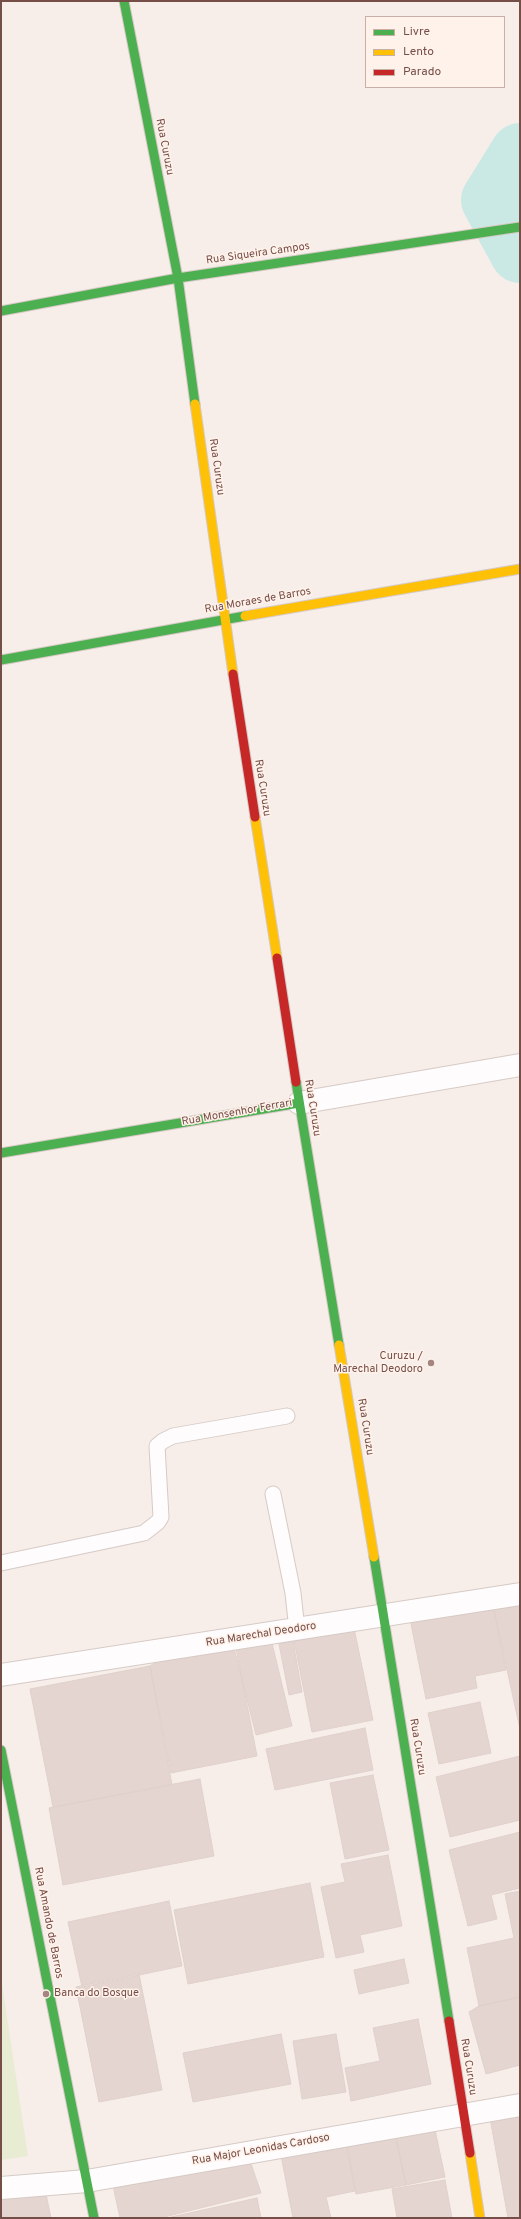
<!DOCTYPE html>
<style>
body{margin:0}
#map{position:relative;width:521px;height:2219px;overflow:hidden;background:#f7eee9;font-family:Overpass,sans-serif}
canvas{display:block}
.frame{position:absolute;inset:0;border:2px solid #764e48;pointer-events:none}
.legend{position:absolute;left:365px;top:16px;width:140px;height:72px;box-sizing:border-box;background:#fff2ea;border:1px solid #c8b0a9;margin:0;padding:5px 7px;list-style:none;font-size:12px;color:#764e48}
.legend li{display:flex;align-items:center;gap:8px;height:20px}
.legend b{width:20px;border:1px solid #c8b0a9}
</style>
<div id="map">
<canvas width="521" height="2219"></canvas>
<div class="frame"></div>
<ul class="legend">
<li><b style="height:5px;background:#4caf50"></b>Livre</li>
<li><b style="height:5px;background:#ffc107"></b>Lento</li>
<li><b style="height:5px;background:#c62828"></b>Parado</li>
</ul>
</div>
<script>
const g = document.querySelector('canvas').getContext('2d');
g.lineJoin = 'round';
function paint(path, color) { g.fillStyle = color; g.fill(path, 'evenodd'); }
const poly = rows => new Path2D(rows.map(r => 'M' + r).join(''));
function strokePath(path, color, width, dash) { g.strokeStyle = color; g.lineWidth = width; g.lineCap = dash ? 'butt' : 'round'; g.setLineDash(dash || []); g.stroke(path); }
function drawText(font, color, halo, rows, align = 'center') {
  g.font = font + ' Overpass,sans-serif'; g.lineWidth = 3; g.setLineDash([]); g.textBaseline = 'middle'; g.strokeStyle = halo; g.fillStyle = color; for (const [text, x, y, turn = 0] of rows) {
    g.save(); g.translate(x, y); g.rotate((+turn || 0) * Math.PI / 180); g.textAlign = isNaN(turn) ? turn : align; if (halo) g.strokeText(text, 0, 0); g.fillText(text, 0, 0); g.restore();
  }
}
const green = poly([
 [1,1977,28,2156,1,2160]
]);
const river = poly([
 [520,153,491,200,520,253]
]);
const building = poly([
 [520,1598,520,1729,492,1601,520,1598],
 [492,1601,506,1670,475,1676,477,1688,426,1699,409,1614,492,1601],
 [353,1623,373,1720,312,1732,293,1635,353,1623],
 [270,1635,292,1726,256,1735,233,1644,270,1635],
 [293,1641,302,1692,289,1695,279,1644,293,1641],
 [235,1643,257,1756,171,1773,150,1666,164,1657,235,1643],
 [150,1666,172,1785,53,1807,30,1689,150,1666],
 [480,1702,491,1753,439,1764,428,1713,480,1702],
 [365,1728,373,1770,275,1790,266,1749,365,1728],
 [520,1756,520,1820,450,1837,436,1777,520,1756],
 [373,1775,389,1850,345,1859,330,1783,373,1775],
 [200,1779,214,1856,63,1885,49,1808,200,1779],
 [520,1832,520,1888,491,1895,497,1919,468,1926,449,1850,520,1832],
 [388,1855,402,1926,360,1935,364,1952,336,1958,321,1887,345,1882,341,1864,388,1855],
 [310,1883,324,1957,188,1984,174,1910,310,1883],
 [520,1891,520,1997,479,2006,467,1948,514,1938,505,1894,520,1891],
 [169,1901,182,1966,82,1987,68,1922,169,1901],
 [404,1959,409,1983,359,1994,354,1970,404,1959],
 [139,1974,162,2090,99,2102,76,1987,139,1974],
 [520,1997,520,2065,486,2074,469,2012,479,2006,520,1997],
 [418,2019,431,2084,351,2101,345,2068,380,2061,373,2028,418,2019],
 [281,2034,291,2084,193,2102,183,2053,281,2034],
 [336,2034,346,2092,302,2099,293,2041,336,2034],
 [520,2113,520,2218,508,2218,490,2118,520,2113],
 [434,2125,445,2177,406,2185,395,2133,434,2125],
 [395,2133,406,2185,356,2194,347,2143,395,2133],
 [325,2141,326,2151,347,2147,355,2191,326,2197,331,2218,293,2218,280,2150,325,2141],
 [248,2155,261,2193,160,2218,120,2218,112,2181,248,2155],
 [445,2180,452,2218,397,2218,392,2189,445,2180],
 [46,2194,51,2218,1,2218,1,2198,46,2194],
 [257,2198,261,2218,167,2218,257,2198]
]);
const lane = poly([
 [273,1494,293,1593,297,1630],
 [1,1563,144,1533,158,1522,161,1517,157,1446,163,1441,173,1436,287,1416]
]);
const street = poly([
 [299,1103,520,1065],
 [1,1675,520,1594],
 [1,2188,87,2181,520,2105]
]);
const fast = poly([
 [124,1,178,278,195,404],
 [1,311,178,278,520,227],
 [1,660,245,616],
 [296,1082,339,1345],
 [1,1153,299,1103],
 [374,1557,449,2021],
 [1,1750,94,2218]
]);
const slow = poly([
 [195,404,233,674],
 [245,616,520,569],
 [255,817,277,958],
 [339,1345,374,1557],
 [470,2153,480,2218]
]);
const jam = poly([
 [233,674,255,817],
 [277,958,296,1082],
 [449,2021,470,2153]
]);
const markers = [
 [431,1363,4,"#a38680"],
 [46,1994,4,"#a38680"]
];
const streetNames = [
 ["Rua Curuzu",164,147,79],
 ["Rua Siqueira Campos",258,254,-8],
 ["Rua Curuzu",216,467,82],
 ["Rua Moraes de Barros",258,601,-10],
 ["Rua Curuzu",262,788,81],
 ["Rua Curuzu",312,1108,81],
 ["Rua Monsenhor Ferrari",237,1113,-10],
 ["Rua Curuzu",365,1427,81],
 ["Rua Marechal Deodoro",261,1635,-9],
 ["Rua Curuzu",417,1747,81],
 ["Rua Amando de Barros",48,1923,79],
 ["Rua Curuzu",468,2067,81],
 ["Rua Major Leonidas Cardoso",261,2150,-10]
];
const poiNames = [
 ["Curuzu /",423,1357],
 ["Marechal Deodoro",423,1370],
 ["Banca do Bosque",54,1994,"left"]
];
paint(green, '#e8ecd3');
strokePath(river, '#cae9e5', 60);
paint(building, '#e4d5d0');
strokePath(building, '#e0d0cb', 1);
strokePath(lane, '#d6cac6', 17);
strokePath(street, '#d6cac6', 24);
strokePath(fast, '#d6c9c6', 11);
strokePath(slow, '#d6c9c6', 11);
strokePath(jam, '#d6c9c6', 11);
strokePath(lane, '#fefcfc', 15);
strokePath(street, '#fefcfc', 22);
strokePath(fast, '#4caf50', 9);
strokePath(slow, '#ffc107', 9);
strokePath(jam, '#c62828', 9);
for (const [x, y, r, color] of markers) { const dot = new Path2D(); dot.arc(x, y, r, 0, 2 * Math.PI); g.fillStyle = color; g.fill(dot); strokePath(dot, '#fff2ea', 1.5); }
drawText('11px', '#764e48', '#fff2ea', streetNames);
drawText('11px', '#764e48', '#fff2ea', poiNames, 'right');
</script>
